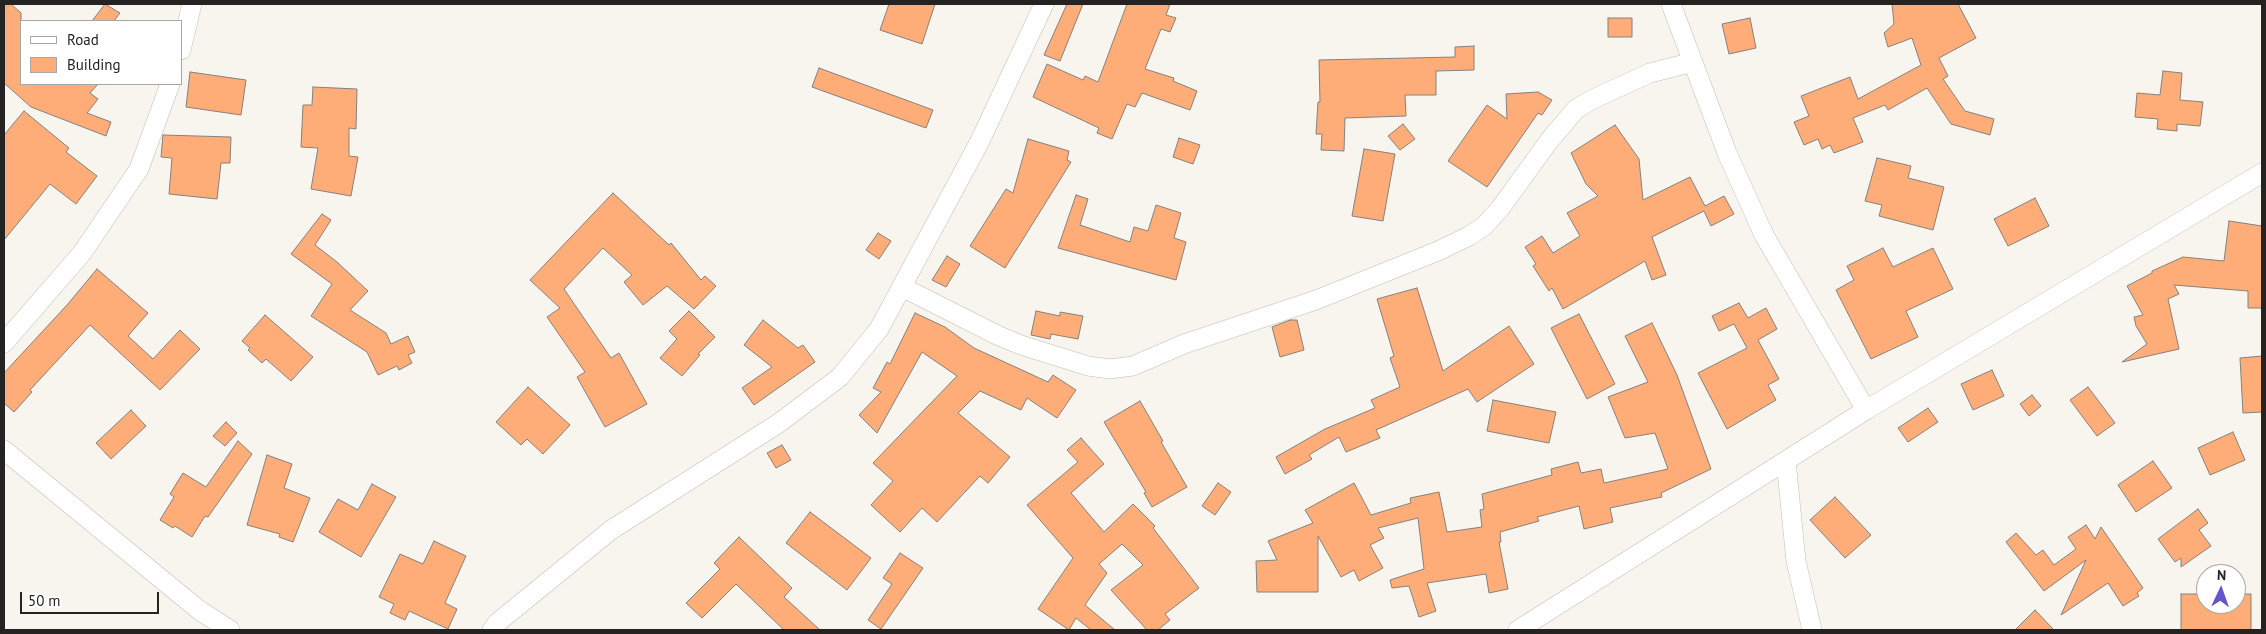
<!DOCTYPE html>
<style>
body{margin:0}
#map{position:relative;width:2266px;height:634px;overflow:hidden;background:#f8f5ee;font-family:"PT Sans",sans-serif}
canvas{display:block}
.frame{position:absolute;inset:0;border:5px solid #242321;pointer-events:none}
.legend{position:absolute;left:20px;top:20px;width:162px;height:65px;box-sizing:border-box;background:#fff;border:1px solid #a7a7a6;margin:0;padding:6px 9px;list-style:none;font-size:15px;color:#242321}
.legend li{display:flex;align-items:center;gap:10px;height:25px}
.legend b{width:25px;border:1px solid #a7a7a6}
.north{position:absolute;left:2196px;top:564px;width:50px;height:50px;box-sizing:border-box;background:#fff;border:1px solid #a7a7a6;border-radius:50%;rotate:3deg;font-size:14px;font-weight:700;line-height:20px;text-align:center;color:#242321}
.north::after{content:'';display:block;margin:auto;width:18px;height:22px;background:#6255ce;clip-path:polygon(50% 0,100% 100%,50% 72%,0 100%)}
.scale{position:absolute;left:20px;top:592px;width:139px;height:22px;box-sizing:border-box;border:2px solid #242321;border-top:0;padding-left:6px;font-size:15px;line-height:18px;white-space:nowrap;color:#242321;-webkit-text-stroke:4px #fff;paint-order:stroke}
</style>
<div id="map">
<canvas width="2266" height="634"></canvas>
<div class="frame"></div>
<ul class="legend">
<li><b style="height:6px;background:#fff"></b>Road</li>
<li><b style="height:14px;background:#fead78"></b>Building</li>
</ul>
<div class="north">N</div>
<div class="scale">50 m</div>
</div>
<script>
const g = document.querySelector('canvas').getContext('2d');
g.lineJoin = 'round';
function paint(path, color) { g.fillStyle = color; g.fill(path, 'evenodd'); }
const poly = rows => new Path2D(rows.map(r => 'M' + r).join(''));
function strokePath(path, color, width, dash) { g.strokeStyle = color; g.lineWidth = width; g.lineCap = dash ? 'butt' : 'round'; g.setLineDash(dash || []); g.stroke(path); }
const building = poly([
 [4,4,11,4,21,13,21,84,98,84,90,93,98,99,87,113,111,122,106,136,31,107,4,83,4,4],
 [105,4,120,13,114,21,92,21,105,4],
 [889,4,935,4,922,44,880,30,889,4],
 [1067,4,1083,4,1060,61,1044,55,1067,4],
 [1127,4,1170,4,1166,15,1176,18,1170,32,1161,29,1145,69,1174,78,1173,81,1197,91,1190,110,1142,93,1135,107,1127,104,1112,139,1097,133,1099,128,1033,97,1047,64,1083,80,1085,76,1098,82,1127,4],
 [1892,4,1958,4,1976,38,1939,58,1948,76,1943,79,1965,111,1994,119,1990,135,1951,124,1927,88,1888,110,1885,105,1853,118,1863,142,1834,153,1830,145,1822,149,1818,139,1804,145,1794,122,1809,116,1801,96,1850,77,1858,99,1921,65,1912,38,1888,47,1884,33,1894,24,1892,4],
 [1608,18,1632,18,1632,37,1608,37,1608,18],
 [1750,18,1756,48,1729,54,1722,24,1750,18],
 [1474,46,1474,70,1436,71,1436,95,1405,95,1406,116,1345,118,1344,151,1321,150,1322,134,1316,134,1318,102,1320,102,1319,60,1455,57,1455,47,1474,46],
 [819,68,933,110,926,128,812,87,819,68],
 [2163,71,2182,73,2180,100,2203,102,2200,126,2177,124,2177,131,2157,129,2158,119,2135,117,2137,93,2160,95,2163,71],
 [190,72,246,80,241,115,186,107,190,72],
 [313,87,357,89,356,129,349,128,349,156,358,157,351,196,311,189,318,148,301,147,303,105,312,105,313,87],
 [1538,92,1552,100,1542,115,1538,113,1487,187,1448,161,1487,105,1507,119,1506,94,1538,92],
 [24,111,69,148,66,152,97,176,76,204,50,184,4,240,4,135,24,111],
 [1403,124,1415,139,1400,150,1388,136,1403,124],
 [1615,125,1639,159,1643,200,1690,177,1705,206,1724,196,1734,214,1711,226,1704,211,1652,237,1666,275,1652,280,1645,261,1563,309,1552,288,1549,291,1533,266,1536,264,1525,247,1542,236,1553,253,1580,236,1567,213,1598,196,1586,184,1571,153,1615,125],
 [163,135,231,137,230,163,221,163,217,199,169,194,172,158,161,157,163,135],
 [1179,138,1200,145,1193,164,1173,157,1179,138],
 [1028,139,1069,151,1067,160,1071,162,1005,268,970,246,1006,189,1013,193,1028,139],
 [1364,149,1395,154,1383,221,1352,216,1364,149],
 [1877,158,1911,166,1908,178,1944,187,1933,230,1879,216,1882,205,1865,201,1877,158],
 [613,193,669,245,671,243,701,280,705,276,716,286,694,309,667,286,643,305,624,282,632,275,603,248,564,289,611,358,619,353,647,404,605,427,577,377,585,372,547,317,560,308,530,280,613,193],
 [1076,195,1088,199,1080,225,1130,242,1134,227,1148,231,1156,205,1181,213,1174,238,1186,242,1176,280,1058,248,1076,195],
 [2035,198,2049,226,2008,246,1994,219,2035,198],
 [322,214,331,220,315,245,337,262,368,291,350,310,386,333,391,344,408,336,415,352,408,355,412,363,399,370,397,366,378,375,367,352,311,316,332,284,291,254,322,214],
 [2229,221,2262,226,2262,308,2248,308,2248,291,2174,285,2179,294,2168,299,2179,349,2122,362,2147,344,2136,326,2134,317,2143,315,2127,286,2152,273,2152,271,2183,257,2224,261,2229,221],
 [878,233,891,241,879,259,866,250,878,233],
 [1883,248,1893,267,1933,248,1953,289,1906,311,1918,337,1871,359,1836,290,1854,280,1847,266,1883,248],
 [947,256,960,264,946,287,932,280,947,256],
 [97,269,148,313,128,336,153,359,180,330,200,349,160,390,90,325,30,390,32,392,14,412,4,403,4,373,67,305,97,269],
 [1417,288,1443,371,1509,326,1534,364,1477,402,1468,389,1376,430,1380,438,1346,452,1339,437,1309,455,1312,459,1285,474,1276,457,1325,429,1375,408,1371,400,1400,387,1390,358,1394,356,1377,299,1417,288],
 [1739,303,1748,318,1766,308,1777,329,1758,340,1779,379,1768,385,1776,400,1727,429,1698,373,1747,348,1734,324,1719,331,1712,316,1739,303],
 [689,311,715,337,698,354,700,355,682,376,660,358,677,339,669,331,689,311],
 [1036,311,1060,316,1060,312,1083,316,1078,339,1051,334,1050,339,1031,335,1036,311],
 [915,313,945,327,974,348,1048,382,1053,375,1076,390,1057,418,1027,398,1021,410,980,391,958,413,1010,457,988,483,980,476,937,522,922,508,900,532,871,505,893,481,873,463,957,376,922,352,877,433,859,415,881,392,873,388,887,362,890,364,915,313],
 [1579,314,1615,384,1587,399,1551,328,1579,314],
 [265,315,313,357,291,381,266,359,262,363,248,350,250,348,242,341,265,315],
 [763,320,798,348,803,345,815,362,754,405,742,388,772,367,744,345,763,320],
 [1290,320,1297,320,1304,350,1280,357,1272,327,1290,320],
 [1652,323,1677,375,1711,469,1661,493,1662,497,1610,508,1613,522,1584,529,1579,506,1537,517,1539,521,1500,532,1501,542,1499,542,1508,589,1489,593,1486,574,1427,583,1436,611,1419,617,1409,586,1392,588,1390,580,1424,569,1418,518,1378,528,1384,538,1370,545,1383,568,1359,581,1354,570,1341,577,1318,536,1318,592,1257,592,1256,561,1277,560,1268,541,1313,523,1305,510,1354,483,1371,515,1411,503,1410,498,1439,492,1447,532,1482,527,1480,510,1484,509,1482,494,1552,475,1551,469,1578,462,1581,473,1601,469,1604,483,1668,469,1655,433,1625,438,1608,397,1648,382,1625,336,1652,323],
 [2262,356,2262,412,2243,413,2240,358,2262,356],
 [1992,370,2004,396,1973,410,1961,384,1992,370],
 [528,387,570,425,543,454,527,439,521,445,496,422,528,387],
 [2088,387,2115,423,2097,436,2070,400,2088,387],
 [2032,395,2041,406,2029,416,2020,404,2032,395],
 [1493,400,1556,412,1549,443,1487,431,1493,400],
 [1140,401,1163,441,1161,442,1187,487,1152,507,1144,493,1146,492,1104,422,1140,401],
 [1928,408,1938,422,1908,442,1898,428,1928,408],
 [131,410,146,426,111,459,96,443,131,410],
 [226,422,237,433,225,446,213,436,226,422],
 [2233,432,2245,460,2210,475,2198,448,2233,432],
 [1081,438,1104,464,1071,493,1104,532,1133,504,1155,526,1153,528,1199,588,1165,614,1170,620,1158,630,1147,630,1111,590,1143,565,1122,544,1099,564,1107,573,1085,605,1115,630,1091,630,1076,618,1069,630,1038,609,1073,558,1027,505,1078,462,1067,450,1081,438],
 [238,441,252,454,208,517,205,516,192,537,175,526,173,528,160,520,174,497,170,494,183,473,206,487,238,441],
 [782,445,791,460,776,468,767,453,782,445],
 [267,455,292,464,284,488,310,498,293,542,279,537,280,534,247,525,267,455],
 [2153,461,2172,488,2136,512,2118,485,2153,461],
 [1218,483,1231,492,1215,515,1202,506,1218,483],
 [372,484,396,497,361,557,319,532,338,499,358,510,372,484],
 [1835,497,1871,535,1845,558,1810,520,1835,497],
 [2198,509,2208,523,2199,530,2211,546,2181,567,2181,558,2175,562,2158,539,2198,509],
 [810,512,871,558,847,590,786,543,810,512],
 [2086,525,2095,539,2101,527,2143,588,2137,593,2139,596,2123,606,2108,583,2061,615,2086,560,2044,591,2006,542,2016,533,2036,555,2043,550,2054,565,2076,549,2068,537,2086,525],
 [739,537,792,588,784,597,820,630,784,630,736,584,702,618,686,603,720,569,714,563,739,537],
 [434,541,466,556,445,603,457,609,448,629,409,611,405,620,390,613,394,604,379,597,400,554,423,564,434,541],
 [900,553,923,568,881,629,868,620,892,584,883,578,900,553],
 [2181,594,2206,594,2206,604,2236,604,2236,594,2251,594,2251,630,2181,630,2181,594],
 [2035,610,2054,630,2015,630,2035,610]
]);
const minor = poly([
 [1671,4,1727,153,1764,235,1866,410],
 [181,50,192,4],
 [902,287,999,336,1021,345,1088,366,1110,369,1133,366,1184,344,1316,300,1438,251,1469,236,1484,226,1499,210,1549,141,1576,109,1593,99,1650,73,1693,62],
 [4,343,82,253,139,169,170,84],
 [4,450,199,610,230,630],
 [1786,461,1796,561,1812,630],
 [492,630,497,623,611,530,779,423,840,377,879,329,915,262,980,141,1044,4],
 [1518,630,1866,410,2262,173]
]);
paint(building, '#fead78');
strokePath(building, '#86807c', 1);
strokePath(minor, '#c0bdb7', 20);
strokePath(minor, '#fff', 19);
</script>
